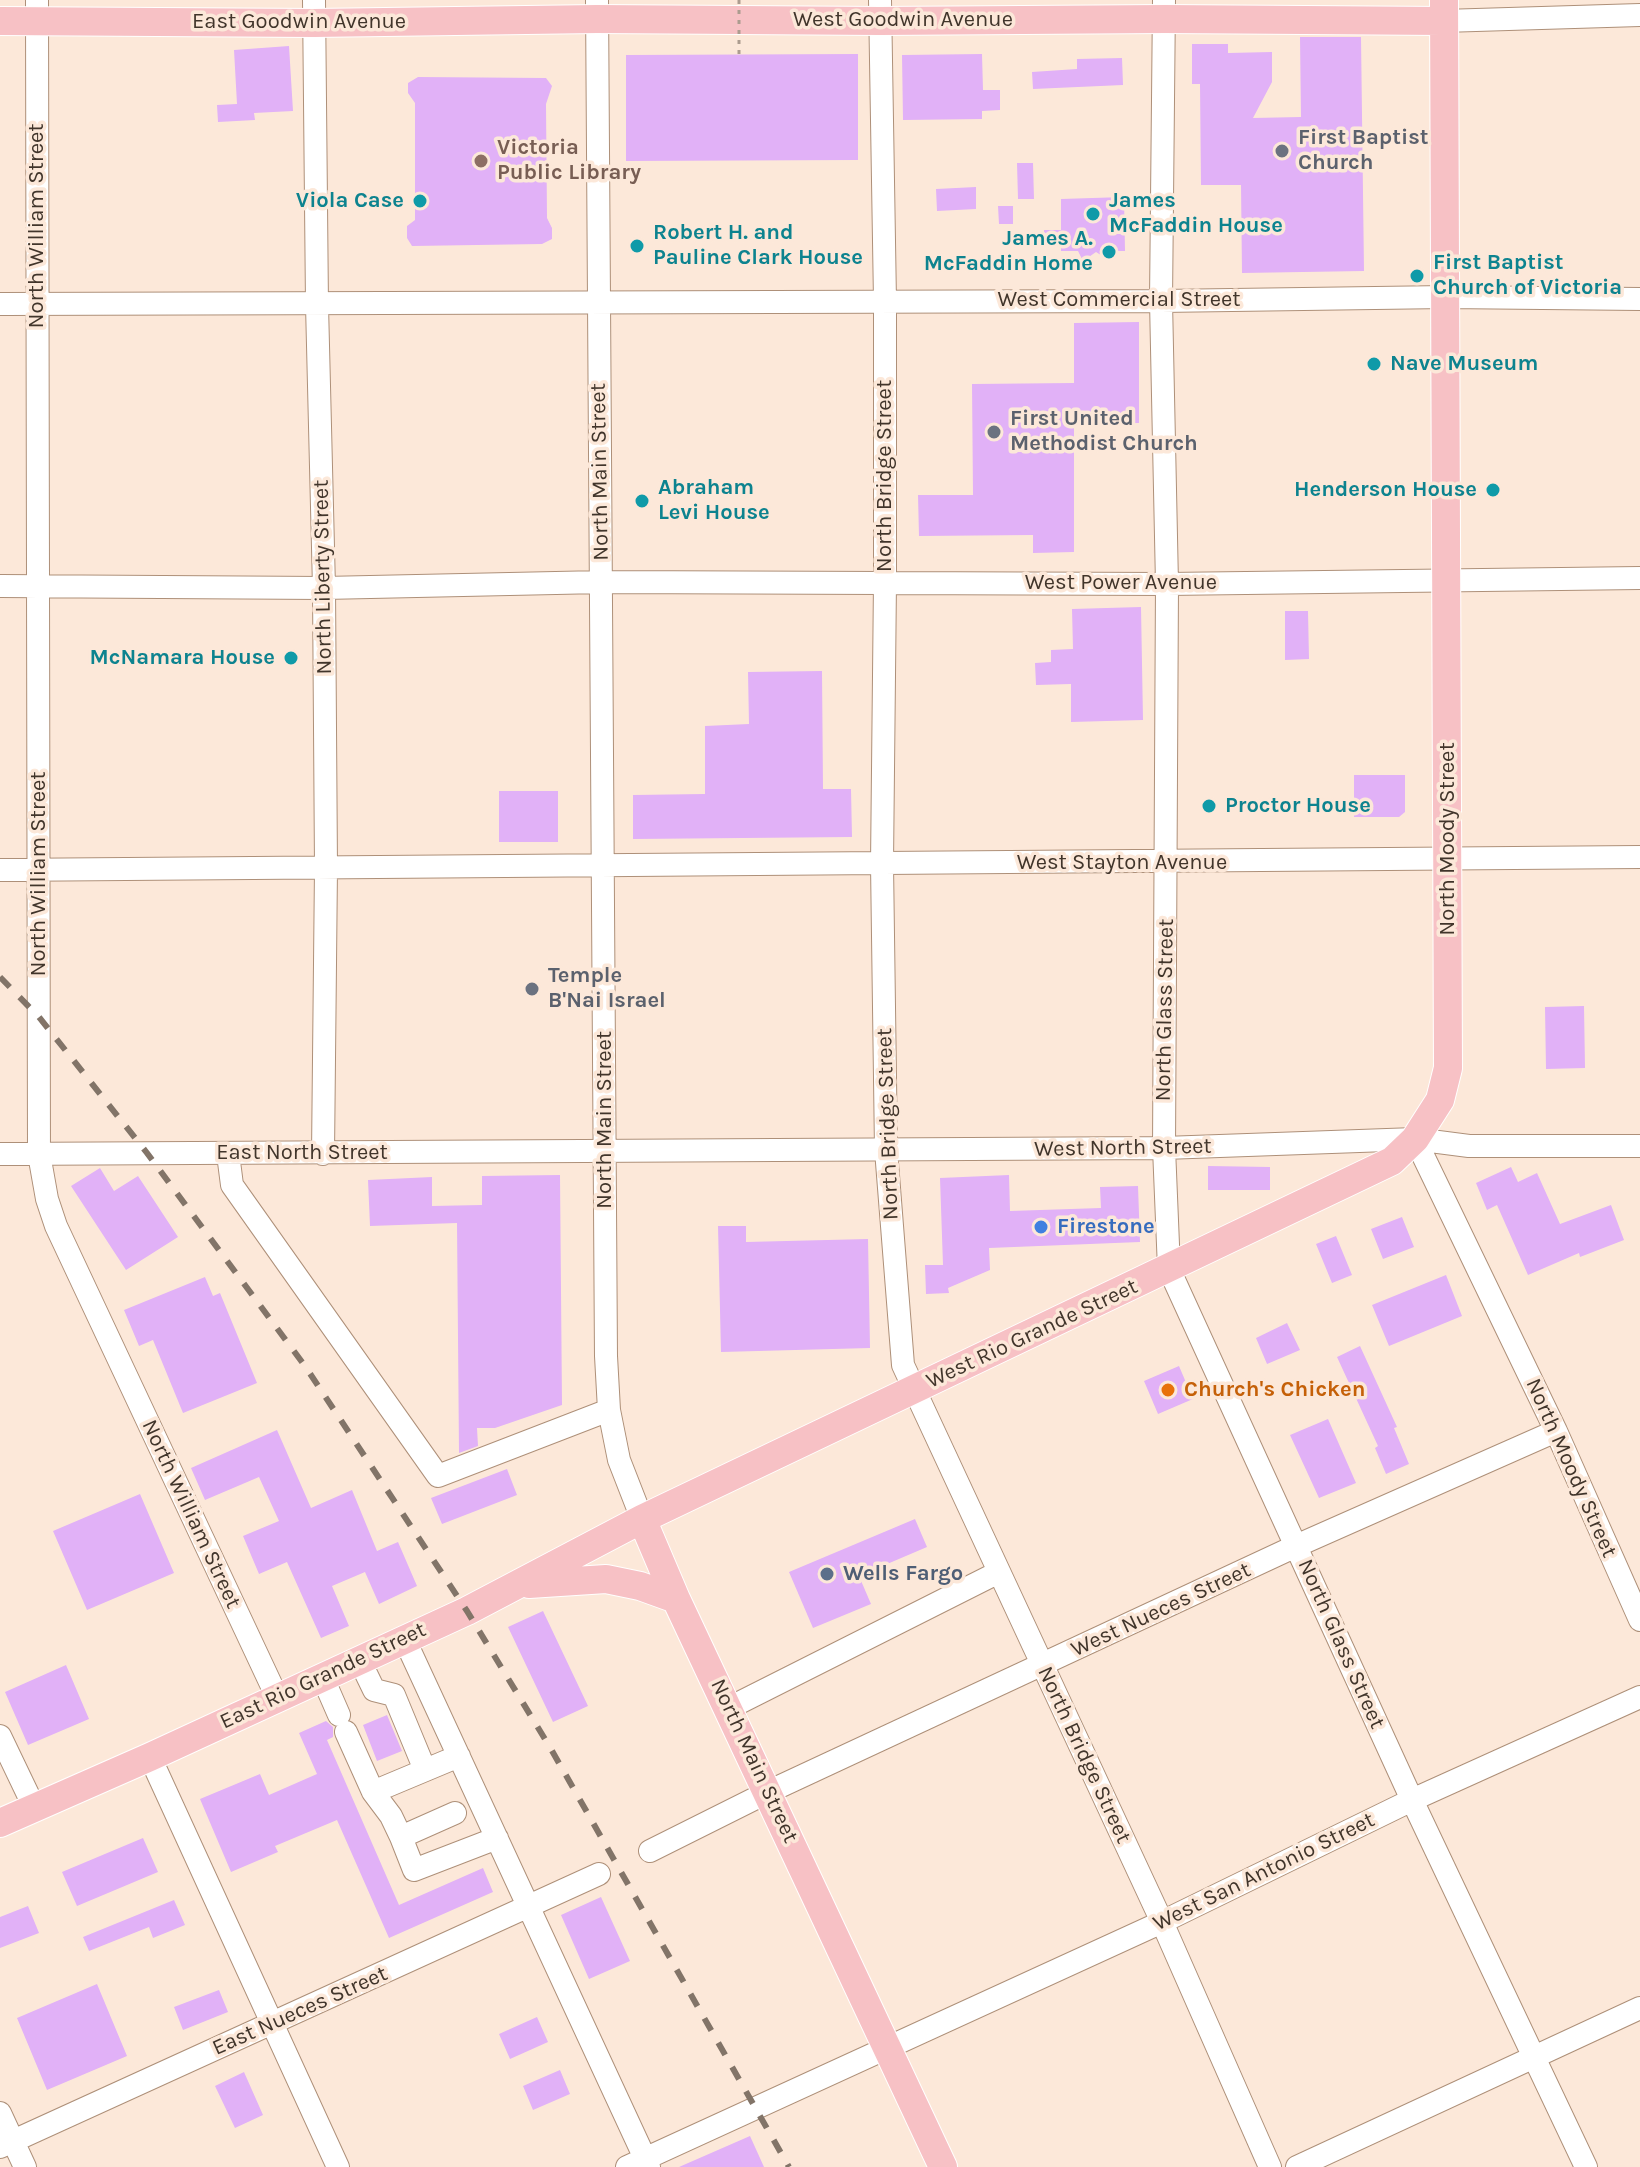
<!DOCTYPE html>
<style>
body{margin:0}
canvas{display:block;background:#fce8d9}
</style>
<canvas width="1640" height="2167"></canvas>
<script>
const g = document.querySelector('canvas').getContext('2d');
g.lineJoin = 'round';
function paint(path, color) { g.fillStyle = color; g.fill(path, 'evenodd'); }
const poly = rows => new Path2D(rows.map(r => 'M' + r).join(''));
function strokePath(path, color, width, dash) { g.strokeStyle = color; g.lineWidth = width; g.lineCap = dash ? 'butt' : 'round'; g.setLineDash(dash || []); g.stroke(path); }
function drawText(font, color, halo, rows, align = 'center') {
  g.font = font + ' Karla,sans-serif'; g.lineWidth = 7; g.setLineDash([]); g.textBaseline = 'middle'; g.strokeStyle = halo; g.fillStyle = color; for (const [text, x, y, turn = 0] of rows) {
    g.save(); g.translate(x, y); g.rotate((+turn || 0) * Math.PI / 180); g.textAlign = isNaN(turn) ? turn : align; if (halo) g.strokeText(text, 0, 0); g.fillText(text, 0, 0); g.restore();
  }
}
const building = poly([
 [1300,37,1361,37,1364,271,1242,273,1241,185,1201,185,1200,84,1192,84,1192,44,1228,44,1228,53,1272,52,1272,82,1253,118,1301,117],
 [289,46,293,111,254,113,255,120,218,122,217,105,237,104,234,50],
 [858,54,858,160,626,161,626,55],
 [982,54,983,90,1000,90,1000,110,982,111,982,119,903,120,902,55],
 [1122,58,1123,85,1033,89,1032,72,1077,69,1077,59],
 [418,77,546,78,552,86,546,104,547,218,552,228,552,239,542,244,412,246,407,238,407,226,415,220,415,103,408,93,408,83],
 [1017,163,1033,163,1034,199,1018,199],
 [976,187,976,209,937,211,936,189],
 [1124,197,1125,251,1113,251,1107,259,1096,252,1083,261,1078,251,1061,251,1061,246,1044,246,1044,230,1061,230,1061,199],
 [998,206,1013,206,1013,224,999,224],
 [1139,322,1139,423,1074,424,1074,552,1033,553,1033,535,919,536,918,495,973,495,972,384,1074,383,1074,323],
 [1141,607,1143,720,1071,722,1071,684,1036,685,1035,663,1051,662,1051,650,1073,649,1072,609],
 [1285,611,1308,611,1309,659,1285,660],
 [822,671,823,789,851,789,852,837,633,839,633,795,705,794,705,726,749,724,748,672],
 [1354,775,1405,775,1405,812,1399,817,1354,817],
 [499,791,558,791,558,842,499,842],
 [1584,1006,1585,1068,1546,1069,1545,1007],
 [1208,1166,1270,1167,1270,1190,1208,1190],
 [1511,1167,1518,1182,1537,1173,1560,1224,1611,1205,1624,1240,1580,1257,1579,1253,1528,1275,1497,1205,1487,1210,1476,1183],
 [100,1168,114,1191,138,1176,178,1237,126,1270,71,1186],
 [560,1175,562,1405,495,1428,477,1428,478,1446,459,1453,457,1223,370,1226,368,1180,432,1177,432,1206,482,1205,482,1176],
 [1009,1175,1010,1211,1101,1208,1100,1187,1138,1186,1140,1242,989,1248,990,1270,948,1288,949,1293,926,1294,925,1265,943,1265,940,1178],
 [1402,1217,1414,1247,1383,1259,1371,1229],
 [718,1226,746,1226,746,1242,868,1239,870,1348,721,1352],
 [1336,1236,1352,1275,1332,1283,1316,1244],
 [1446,1275,1462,1316,1389,1346,1372,1305],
 [205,1277,213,1296,220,1293,257,1383,183,1413,153,1340,139,1346,124,1310],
 [1287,1323,1300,1350,1267,1364,1256,1338],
 [1360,1346,1397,1427,1394,1428,1409,1464,1386,1474,1375,1448,1378,1446,1337,1357],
 [1179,1366,1193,1399,1158,1414,1144,1381],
 [1328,1419,1356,1483,1319,1498,1290,1435],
 [277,1430,311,1508,352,1490,377,1551,398,1542,417,1586,379,1604,365,1572,332,1586,349,1626,321,1638,287,1562,259,1574,243,1536,279,1521,259,1477,205,1500,191,1468],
 [507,1469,517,1495,442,1524,431,1498],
 [140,1494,174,1573,87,1610,53,1531],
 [915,1519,927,1547,859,1576,871,1604,813,1628,789,1572],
 [543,1611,588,1706,553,1722,508,1627],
 [66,1665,89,1719,28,1745,5,1692],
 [387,1715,402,1751,377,1761,363,1725],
 [326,1721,333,1727,333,1737,327,1740,399,1905,483,1868,493,1892,389,1938,337,1820,275,1846,278,1852,231,1872,200,1799,260,1774,269,1795,317,1774,299,1733],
 [143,1838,158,1872,77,1906,62,1872],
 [601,1897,630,1961,589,1979,561,1915],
 [174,1900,185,1925,153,1938,149,1927,89,1951,83,1937],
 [28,1906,39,1933,0,1948,0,1917],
 [97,1984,127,2056,47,2090,17,2018],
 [219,1990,228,2012,183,2030,174,2007],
 [537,2017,548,2042,510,2059,499,2034],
 [560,2070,570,2094,533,2110,523,2086],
 [244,2072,263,2115,235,2128,215,2086],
 [750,2136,764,2167,679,2167]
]);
const minor = poly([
 [37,0,39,1154,47,1199,56,1226,277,1697],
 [314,0,317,305,324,588,326,868,323,1154],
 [597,0,606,1356,609,1410,619,1460,642,1519],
 [880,0,885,301,885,581,882,864,886,1150,903,1365,1162,1922,1270,2167],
 [1164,0,1161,301,1167,584,1164,1148,1169,1269,1412,1800,1586,2167],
 [1443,21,1640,15],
 [0,304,1161,301,1446,297,1640,299],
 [0,586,324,588,602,582,1167,584,1640,578],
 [0,870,1640,857],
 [1415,1139,1556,1431,1640,1620],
 [0,1154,1164,1148,1415,1139,1469,1146,1640,1146],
 [228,1154,232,1185,438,1476,609,1410],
 [404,1638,649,2167],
 [359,1659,374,1690,394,1695,425,1770],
 [322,1676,339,1715],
 [729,1708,999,1572],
 [346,1732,373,1792],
 [0,1736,34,1807],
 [150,1757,338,2167],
 [455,1813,401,1837,414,1870,497,1838],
 [401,1837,391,1816,373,1792,459,1756],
 [650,1851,768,1792,1296,1546,1556,1431],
 [0,2113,25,2167],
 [0,2147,599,1874],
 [627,2167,1162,1922,1412,1800,1640,1697],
 [1297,2167,1640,2008]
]);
const major = poly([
 [0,21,314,23,597,19,880,21,1165,19,1443,21],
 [642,1519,676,1599,943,2167],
 [529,1584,606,1579,640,1586,676,1599],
 [0,1823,150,1757,467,1611,642,1519,1392,1161,1415,1139,1440,1100,1448,1068,1444,0]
]);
const rail = poly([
 [0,977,39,1017,147,1153,305,1366,467,1611,551,1749,789,2167]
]);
const pathBridge = poly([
 [739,0,739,55]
]);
const markers = [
 [1282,151,8,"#6b7280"],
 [481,161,8,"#8d6e63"],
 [420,201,8,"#0f9aa8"],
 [1093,214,8,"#0f9aa8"],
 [637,246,8,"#0f9aa8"],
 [1109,252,8,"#0f9aa8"],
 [1417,276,8,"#0f9aa8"],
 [1374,364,8,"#0f9aa8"],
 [994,432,8,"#6b7280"],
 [1493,490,8,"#0f9aa8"],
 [642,501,8,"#0f9aa8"],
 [291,658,8,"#0f9aa8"],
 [1209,806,8,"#0f9aa8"],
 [532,989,8,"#6b7280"],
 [1041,1227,8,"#3f7fe0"],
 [1168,1390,8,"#e8710a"],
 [827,1574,8,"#5c6f8a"]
];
const streetNames = [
 ["West Goodwin Avenue",903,20],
 ["East Goodwin Avenue",299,22],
 ["North William Street",37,226,-90],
 ["West Commercial Street",1119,300],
 ["North Main Street",600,472,-91],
 ["North Bridge Street",885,476,-90],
 ["North Liberty Street",323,577,-91],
 ["West Power Avenue",1121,583],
 ["North Moody Street",1448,839,-90],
 ["West Stayton Avenue",1122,863],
 ["North William Street",39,874,-90],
 ["North Glass Street",1165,1010,-89],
 ["North Main Street",605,1120,-90],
 ["North Bridge Street",888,1124,-92],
 ["West North Street",1123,1148,-1],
 ["East North Street",302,1153],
 ["West Rio Grande Street",1032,1334,-25],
 ["North Moody Street",1571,1468,66],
 ["North William Street",191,1514,65],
 ["West Nueces Street",1161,1610,-25],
 ["North Glass Street",1341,1644,66],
 ["East Rio Grande Street",323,1676,-25],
 ["North Bridge Street",1084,1755,65],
 ["North Main Street",754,1761,65],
 ["West San Antonio Street",1264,1872,-26],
 ["East Nueces Street",300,2011,-24]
];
const worshipNames = [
 ["First Baptist",1298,138],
 ["Church",1298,163],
 ["First United",1010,419],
 ["Methodist Church",1010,444],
 ["Temple",548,976],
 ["B'Nai Israel",548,1001]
];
const educationNames = [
 ["Victoria",497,148],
 ["Public Library",497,173]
];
const cultureNames = [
 ["Viola Case",404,201,"right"],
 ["James",1109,201],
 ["McFaddin House",1109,226],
 ["Robert H. and",653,233],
 ["Pauline Clark House",653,258],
 ["James A.",1093,239,"right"],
 ["McFaddin Home",1093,264,"right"],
 ["First Baptist",1433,263],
 ["Church of Victoria",1433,288],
 ["Nave Museum",1390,364],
 ["Abraham",658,488],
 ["Levi House",658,513],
 ["Henderson House",1477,490,"right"],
 ["McNamara House",275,658,"right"],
 ["Proctor House",1225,806]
];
const shopNames = [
 ["Firestone",1057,1227]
];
const foodNames = [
 ["Church's Chicken",1184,1390]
];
const serviceNames = [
 ["Wells Fargo",843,1574]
];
paint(building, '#e1b1f7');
strokePath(minor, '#ae9079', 24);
strokePath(major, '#fff', 30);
strokePath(minor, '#fff', 22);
strokePath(major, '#f7c1c5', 28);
strokePath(rail, '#827468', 6, [14, 14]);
strokePath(pathBridge, '#ac9c8f', 3, [4, 6]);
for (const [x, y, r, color] of markers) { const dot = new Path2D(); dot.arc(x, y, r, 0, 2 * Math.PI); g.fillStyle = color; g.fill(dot); strokePath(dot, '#fce8d9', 3); }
drawText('22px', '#41352b', '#fce8d9', streetNames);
drawText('bold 22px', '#5b616d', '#fce8d9', worshipNames, 'left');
drawText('bold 22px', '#785e54', '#fce8d9', educationNames, 'left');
drawText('bold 22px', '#0d838f', '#fce8d9', cultureNames, 'left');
drawText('bold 22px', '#366cbe', '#fce8d9', shopNames, 'left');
drawText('bold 22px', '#c56008', '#fce8d9', foodNames, 'left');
drawText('bold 22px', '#4e5e75', '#fce8d9', serviceNames, 'left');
</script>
